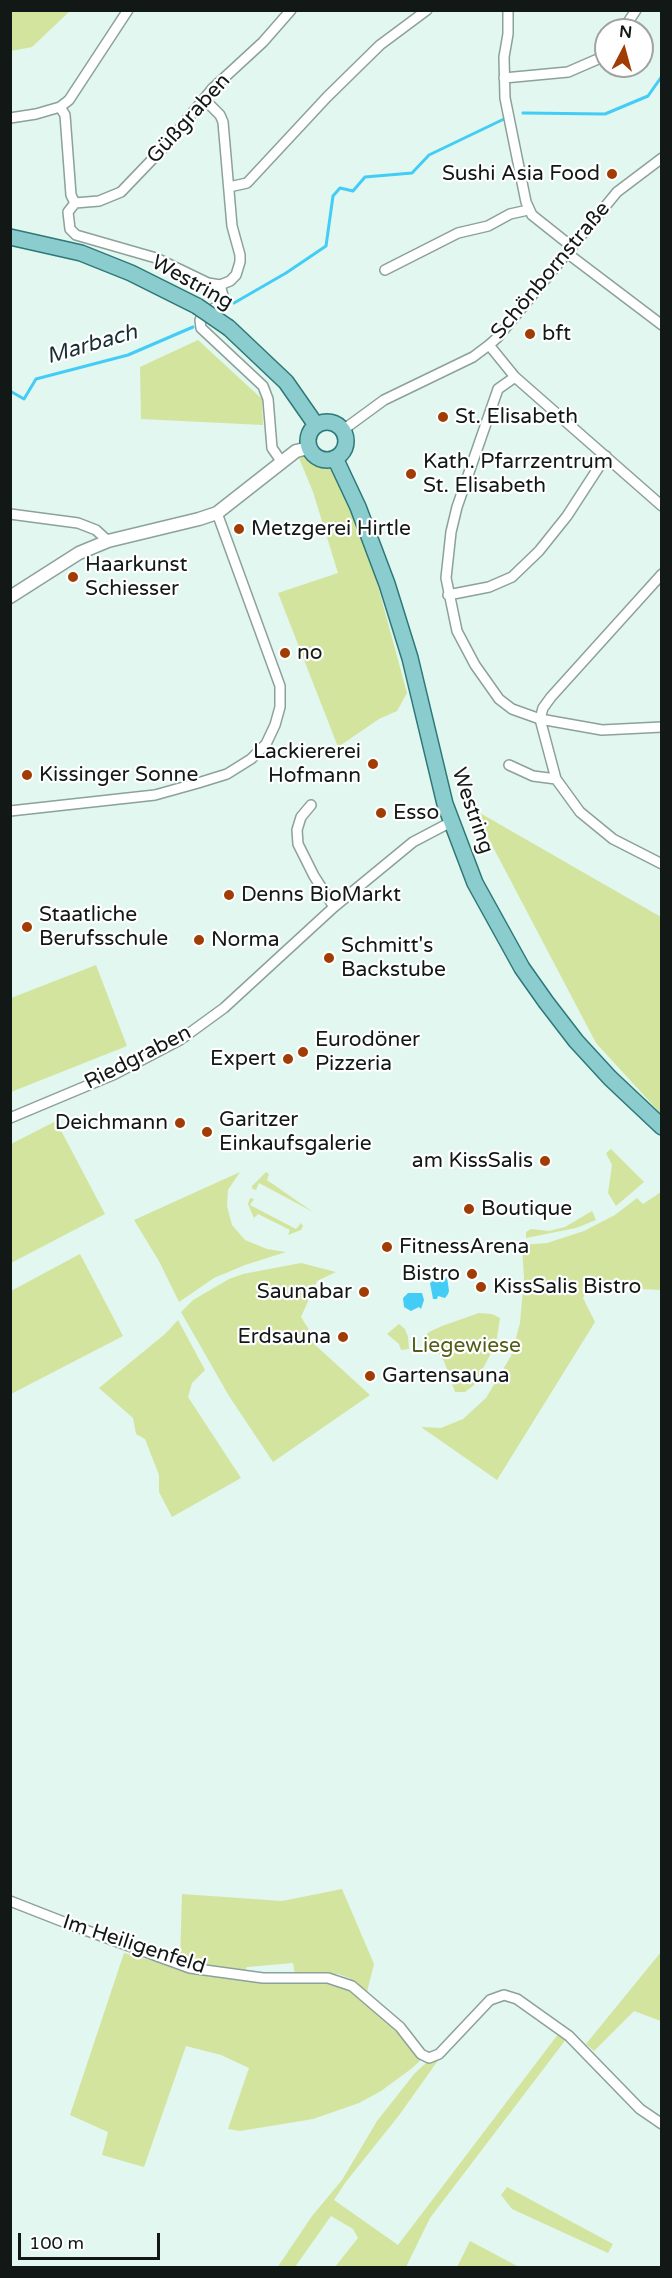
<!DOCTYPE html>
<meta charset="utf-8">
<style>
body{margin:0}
#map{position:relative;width:672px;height:2278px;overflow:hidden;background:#e1f7ef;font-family:"Varela Round",sans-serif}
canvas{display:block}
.frame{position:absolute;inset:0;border:12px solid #111815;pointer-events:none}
.north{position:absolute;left:594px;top:18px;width:60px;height:60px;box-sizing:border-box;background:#fff;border:2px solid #a0a3a1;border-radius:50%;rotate:6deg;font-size:16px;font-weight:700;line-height:24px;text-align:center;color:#111815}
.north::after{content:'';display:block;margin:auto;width:21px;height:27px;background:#a03c04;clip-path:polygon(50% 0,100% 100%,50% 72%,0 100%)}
.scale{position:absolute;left:18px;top:2233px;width:142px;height:27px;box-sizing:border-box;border:3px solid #111815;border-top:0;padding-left:8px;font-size:18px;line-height:21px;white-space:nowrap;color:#111815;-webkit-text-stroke:4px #fff;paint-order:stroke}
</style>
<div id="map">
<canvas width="672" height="2278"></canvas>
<div class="frame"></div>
<div class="north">N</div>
<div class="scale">100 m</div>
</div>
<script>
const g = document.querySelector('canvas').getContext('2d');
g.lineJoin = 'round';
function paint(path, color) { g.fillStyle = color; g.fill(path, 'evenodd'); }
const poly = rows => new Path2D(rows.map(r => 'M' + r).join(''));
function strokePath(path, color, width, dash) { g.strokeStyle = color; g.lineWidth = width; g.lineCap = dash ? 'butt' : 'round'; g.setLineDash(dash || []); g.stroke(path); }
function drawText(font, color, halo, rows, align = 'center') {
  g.font = font + ' "Varela Round",sans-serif'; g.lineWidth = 4.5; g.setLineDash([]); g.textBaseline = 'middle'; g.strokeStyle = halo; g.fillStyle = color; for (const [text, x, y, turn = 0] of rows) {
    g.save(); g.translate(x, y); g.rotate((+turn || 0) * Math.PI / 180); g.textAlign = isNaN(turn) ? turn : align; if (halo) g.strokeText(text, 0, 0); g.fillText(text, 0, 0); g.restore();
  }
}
const green = poly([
 [11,10,70,10,70,11,32,47,11,51],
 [198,340,262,399,263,425,141,419,140,367],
 [311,452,327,458,348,499,370,557,407,693,397,711,379,719,338,747,278,593,338,573,313,492,299,458],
 [473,809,661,917,661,1114,596,1043],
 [96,965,127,1046,11,1092,11,998],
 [56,1121,105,1214,11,1263,11,1144],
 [611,1149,644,1182,616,1206,608,1193,612,1165,606,1153],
 [240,1172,228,1190,227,1206,232,1225,245,1240,267,1249,286,1252,245,1265,214,1278,179,1302,160,1263,134,1220],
 [266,1172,269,1174,267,1180,313,1212,259,1183,256,1190,252,1189,252,1186],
 [661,1192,661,1290,589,1286,583,1298,595,1322,497,1480,421,1427,441,1428,463,1419,486,1398,511,1356,520,1323,524,1278,522,1245,547,1243,584,1231,615,1215,637,1198,643,1204],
 [250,1198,254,1199,250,1205,296,1229,301,1223,303,1226,301,1230,288,1235,290,1230,258,1214,254,1218,248,1204],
 [592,1211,596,1220,576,1228,526,1238,526,1232,531,1229,549,1231,565,1227],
 [80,1254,123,1336,11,1394,11,1291],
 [301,1263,336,1272,317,1281,301,1317,308,1328,313,1343,370,1395,273,1462,229,1396,181,1312,193,1300,229,1279,243,1274],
 [479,1313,492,1314,500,1318,496,1344,474,1385,465,1392,455,1392,444,1361,435,1348,423,1339,429,1332,442,1326],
 [178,1320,205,1370,192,1383,188,1397,241,1478,172,1517,159,1492,159,1475,145,1439,136,1434,133,1418,99,1388,165,1334],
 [399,1324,405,1329,408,1337,409,1349,401,1350,399,1344,387,1334],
 [342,1889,374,1964,367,1992,349,1978,338,1974,295,1975,293,1963,247,1967,244,1972,180,1962,182,1894,282,1901],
 [661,1952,661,2021,634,2011,594,2051,586,2044],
 [124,1953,207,1976,240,1980,328,1982,341,1985,356,1993,392,2023,423,2058,411,2069,381,2091,359,2103,313,2119,240,2131,228,2129,249,2068,221,2055,186,2046,144,2167,102,2155,108,2132,70,2115],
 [559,2033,567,2038,430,2218,406,2267,335,2267,358,2238,353,2229,331,2216,295,2267,277,2268,312,2216,342,2180,377,2121,415,2073,426,2063,439,2059,400,2114,345,2183,334,2200,398,2245],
 [507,2187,613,2244,608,2253,512,2209,501,2195],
 [470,2241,519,2267,457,2267]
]);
const water = poly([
 [447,1277,449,1291,448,1294,445,1298,438,1296,437,1299,433,1299,430,1283,438,1278,444,1279],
 [408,1293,422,1293,424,1300,421,1309,419,1307,411,1311,404,1307,403,1298]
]);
const stream = poly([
 [523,113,605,114,648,96,662,76],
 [234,303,286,273,326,246,333,196,340,188,353,191,365,177,412,173,429,155,504,119],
 [10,391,24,399,36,379,128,355,193,327]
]);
const minor = poly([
 [508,10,508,34,504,57,505,98,526,202,532,215,571,246],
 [623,30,636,10],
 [504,78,568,72,598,59,606,50],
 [204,99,220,115,223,122,232,226,240,255,240,262,236,275,230,281,220,285],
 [60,107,65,115,71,195,75,203,68,212,70,229,76,235,156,258,208,283,220,285],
 [10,118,36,114,60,107,69,100,128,10],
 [229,187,247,183,327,97,380,45,427,10],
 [75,203,99,201,121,192,167,144,212,89,263,42,291,10],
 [567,253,662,325],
 [385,270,458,233,488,226,510,214,528,210],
 [220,285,224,299,218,306,204,314,200,320,201,328,263,386,268,399,272,448,281,461],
 [489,345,515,377,662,506],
 [515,377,498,389,457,507,451,532,446,578,457,631,475,665,499,699,512,709,540,719,602,730,662,727],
 [343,430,384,400,473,357,489,345,498,337,617,192,662,158],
 [10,514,78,523,96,530,108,541],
 [662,574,551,697,543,708,540,719,556,779,580,812,613,839,662,864],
 [448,595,489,587,512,577,539,551,567,516,606,456],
 [509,765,533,776,556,779],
 [311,805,301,817,297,830,298,844,314,876,334,907],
 [10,811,155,795,198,783,227,774,251,759,266,744,275,725,280,707,280,686,217,513],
 [10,1118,115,1074,180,1040,224,1008,334,907,413,842,451,822],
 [10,1901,74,1926,190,1968,263,1978,328,1978,352,1986,400,2027,421,2054,429,2058,439,2054,490,2000,504,1995,517,1999,569,2036,640,2109,662,2124]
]);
const tertiary = poly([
 [10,597,79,553,108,541,199,519,217,513,296,451,309,448]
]);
const primary = poly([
 [10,237,81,253,131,273,197,306],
 [229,328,286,382,316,425],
 '308 441a19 19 0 1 1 38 0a19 19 0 1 1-38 0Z',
 [335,458,358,507,387,584,410,658,445,804,475,883,522,968,546,1002,576,1041,610,1078,662,1127]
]);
const primaryBridge = poly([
 [197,306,229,328]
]);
const markers = [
 [612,174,6,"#a03c04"],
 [530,334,6,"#a03c04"],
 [443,417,6,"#a03c04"],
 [411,474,6,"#a03c04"],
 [239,529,6,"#a03c04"],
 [73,577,6,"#a03c04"],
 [285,653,6,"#a03c04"],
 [373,764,6,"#a03c04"],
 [27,775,6,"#a03c04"],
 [381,813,6,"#a03c04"],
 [229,895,6,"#a03c04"],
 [27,927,6,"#a03c04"],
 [199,940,6,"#a03c04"],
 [329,958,6,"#a03c04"],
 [303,1052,6,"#a03c04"],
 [288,1059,6,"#a03c04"],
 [180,1123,6,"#a03c04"],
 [207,1132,6,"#a03c04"],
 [545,1161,6,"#a03c04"],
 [469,1209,6,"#a03c04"],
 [387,1247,6,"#a03c04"],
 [472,1274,6,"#a03c04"],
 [481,1287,6,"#a03c04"],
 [364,1292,6,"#a03c04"],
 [343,1337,6,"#a03c04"],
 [370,1376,6,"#a03c04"]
];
const streetNames = [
 ["Güßgraben",189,119,-48],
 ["Schönbornstraße",551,271,-50],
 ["Westring",192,283,29],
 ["Westring",472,811,71],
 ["Riedgraben",138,1058,-27],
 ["Im Heiligenfeld",134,1945,18]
];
const poiNames = [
 ["Sushi Asia Food",600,174,"right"],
 ["bft",542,334],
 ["St. Elisabeth",455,417],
 ["Kath. Pfarrzentrum",423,462],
 ["St. Elisabeth",423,486],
 ["Metzgerei Hirtle",251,529],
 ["Haarkunst",85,565],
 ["Schiesser",85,589],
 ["no",297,653],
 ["Lackiererei",361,752,"right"],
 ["Hofmann",361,776,"right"],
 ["Kissinger Sonne",39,775],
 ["Esso",393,813],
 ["Denns BioMarkt",241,895],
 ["Staatliche",39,915],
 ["Berufsschule",39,939],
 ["Norma",211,940],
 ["Schmitt's",341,946],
 ["Backstube",341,970],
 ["Eurodöner",315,1040],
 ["Pizzeria",315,1064],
 ["Expert",276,1059,"right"],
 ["Garitzer",219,1120],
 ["Einkaufsgalerie",219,1144],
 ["Deichmann",168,1123,"right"],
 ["am KissSalis",533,1161,"right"],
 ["Boutique",481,1209],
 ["FitnessArena",399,1247],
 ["Bistro",460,1274,"right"],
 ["KissSalis Bistro",493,1287],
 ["Saunabar",352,1292,"right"],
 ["Erdsauna",331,1337,"right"],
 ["Gartensauna",382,1376]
];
const parkNames = [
 ["Liegewiese",466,1346]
];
const waterNames = [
 ["Marbach",92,345,-16]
];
paint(green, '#d3e49f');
paint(water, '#43cdf6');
strokePath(stream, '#43cdf6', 3);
strokePath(minor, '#8ca199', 12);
strokePath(tertiary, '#8ca199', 15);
strokePath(primary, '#2e7878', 18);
strokePath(minor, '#fff', 9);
strokePath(tertiary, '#fff', 12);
strokePath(primary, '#8bcdce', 15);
strokePath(primaryBridge, '#2e7878', 18, []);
strokePath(primaryBridge, '#8bcdce', 15);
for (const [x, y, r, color] of markers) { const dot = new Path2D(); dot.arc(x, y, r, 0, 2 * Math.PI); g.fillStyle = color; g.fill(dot); strokePath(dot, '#fff', 2); }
drawText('21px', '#111815', '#fff', streetNames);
drawText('21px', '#111815', '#fff', poiNames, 'left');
drawText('21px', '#515e17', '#fff', parkNames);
drawText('italic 22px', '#182e36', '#fff', waterNames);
</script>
